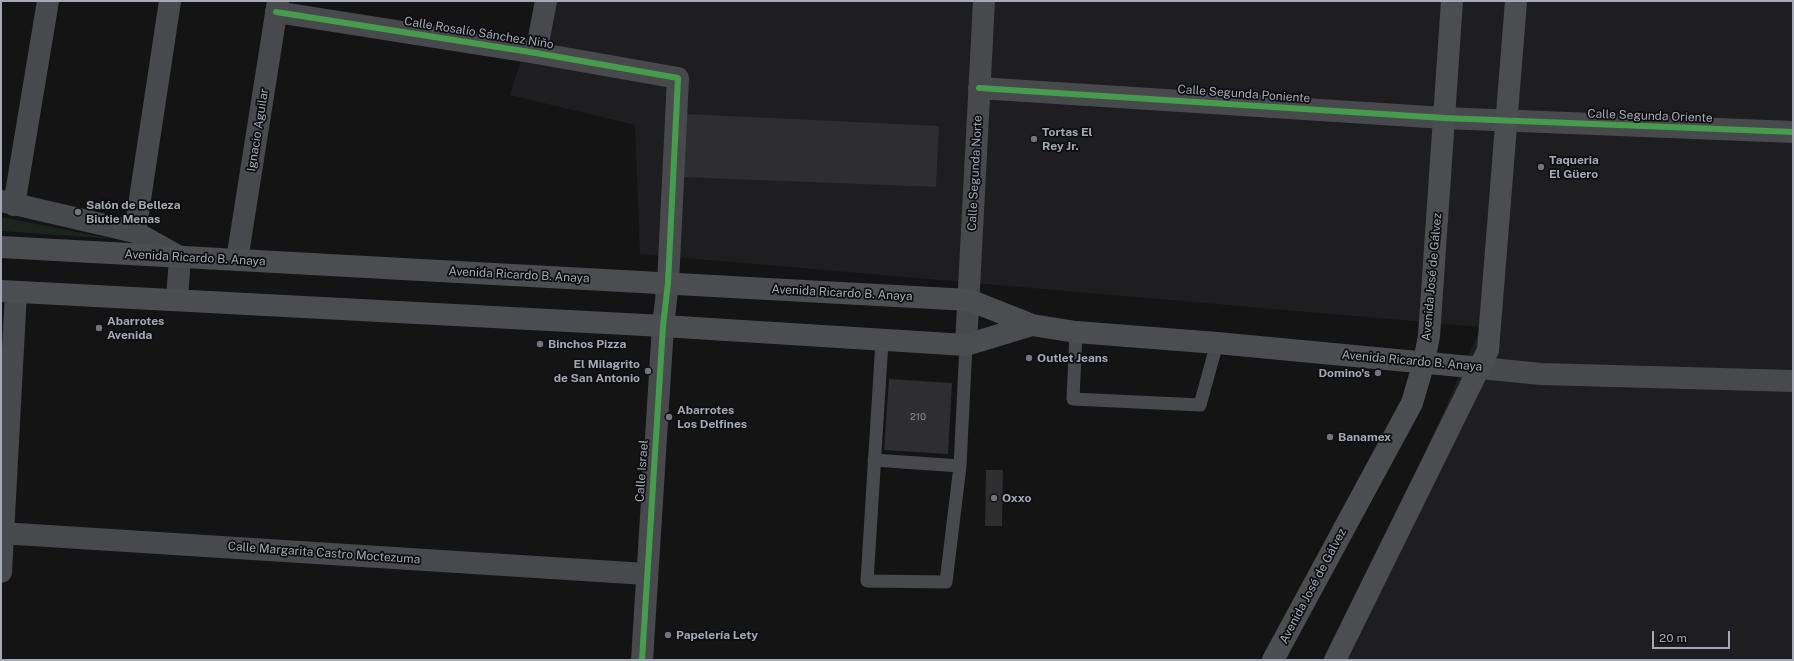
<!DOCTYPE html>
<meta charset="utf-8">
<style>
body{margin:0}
#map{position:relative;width:1794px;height:661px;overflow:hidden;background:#141414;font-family:"Public Sans",sans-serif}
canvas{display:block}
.frame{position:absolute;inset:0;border:2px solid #a5a9b5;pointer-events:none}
.scale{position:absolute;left:1652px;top:631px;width:78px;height:18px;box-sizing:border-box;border:2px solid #a5a9b5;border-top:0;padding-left:5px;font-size:12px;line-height:14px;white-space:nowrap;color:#a5a9b5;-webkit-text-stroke:3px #0e0e10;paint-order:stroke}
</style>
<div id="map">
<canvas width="1794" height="661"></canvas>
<div class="frame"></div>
<div class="scale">20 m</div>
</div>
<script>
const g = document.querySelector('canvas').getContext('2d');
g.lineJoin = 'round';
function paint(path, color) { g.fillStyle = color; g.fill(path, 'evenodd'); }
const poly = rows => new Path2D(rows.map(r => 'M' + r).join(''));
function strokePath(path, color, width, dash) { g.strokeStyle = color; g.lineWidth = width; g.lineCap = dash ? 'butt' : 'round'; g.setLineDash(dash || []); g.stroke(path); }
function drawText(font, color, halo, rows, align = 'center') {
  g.font = font + ' "Public Sans",sans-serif'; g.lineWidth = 3.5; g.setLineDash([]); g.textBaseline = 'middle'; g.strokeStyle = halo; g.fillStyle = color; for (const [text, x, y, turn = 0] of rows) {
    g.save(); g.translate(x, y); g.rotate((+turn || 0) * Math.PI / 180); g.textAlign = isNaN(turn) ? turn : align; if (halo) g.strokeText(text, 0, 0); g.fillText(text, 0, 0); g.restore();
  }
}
const built = poly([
 [540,1,1793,1,1793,660,1333,660,1481,327,640,254,635,125,510,95]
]);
const green = poly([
 [1,217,113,239,1,231]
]);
const building = poly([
 [685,114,939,126,936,187,682,177],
 [889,379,952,383,948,454,884,450],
 [986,470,1003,470,1002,526,985,526]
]);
const service = poly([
 [1076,332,1073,399,1200,405,1217,343],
 [882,341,867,581,946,582,960,466,966,345],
 [874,460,960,466]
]);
const minor = poly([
 [276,12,536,53,678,78,668,283],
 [536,53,546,1],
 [979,88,1444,118,1793,132],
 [1,201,135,232,180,257,177,300],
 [14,205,48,1],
 [135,232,170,1],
 [237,260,278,1],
 [966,345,984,1],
 [1,533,646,574],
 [1,572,16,292]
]);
const tertiary = poly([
 [1481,368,1541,374,1793,381],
 [642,660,663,326,668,283]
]);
const secondary = poly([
 [1,247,969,300,1032,325,1076,332,1217,343,1481,368],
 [1,291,663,326,966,345,1032,325],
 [1273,660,1412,403,1424,362,1429,336,1452,1],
 [1335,660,1488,350,1516,1]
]);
const cycleway = poly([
 [276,12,536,53,678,78,668,283,663,326,642,660],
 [979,88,1444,118,1793,132]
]);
const markers = [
 [1034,139,4,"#72757d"],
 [1541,167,4,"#72757d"],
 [78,212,4,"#72757d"],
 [99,328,4,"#72757d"],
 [540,344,4,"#72757d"],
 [1029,358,4,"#72757d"],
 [648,371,4,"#72757d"],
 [1378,373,4,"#72757d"],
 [669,417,4,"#72757d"],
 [1330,437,4,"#72757d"],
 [994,498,4,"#72757d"],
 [668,635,4,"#72757d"]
];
const numberNames = [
 ["210",918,417]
];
const streetNames = [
 ["Calle Rosalío Sánchez Niño",479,33,9],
 ["Calle Segunda Poniente",1244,94,4],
 ["Calle Segunda Oriente",1650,116,2],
 ["Ignacio Aguilar",258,130,-81],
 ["Calle Segunda Norte",975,173,-87],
 ["Avenida Ricardo B. Anaya",195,258,3],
 ["Avenida Ricardo B. Anaya",519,275,3],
 ["Avenida José de Gálvez",1432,277,-85],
 ["Avenida Ricardo B. Anaya",842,293,3],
 ["Avenida Ricardo B. Anaya",1412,361,5],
 ["Calle Israel",642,471,-86],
 ["Calle Margarita Castro Moctezuma",324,553,4],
 ["Avenida José de Gálvez",1313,586,-62]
];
const poiNames = [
 ["Tortas El",1042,132],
 ["Rey Jr.",1042,146],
 ["Taqueria",1549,160],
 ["El Güero",1549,174],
 ["Salón de Belleza",86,205],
 ["Biutie Menas",86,219],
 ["Abarrotes",107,321],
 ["Avenida",107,335],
 ["Binchos Pizza",548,344],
 ["Outlet Jeans",1037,358],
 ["El Milagrito",640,364,"right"],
 ["de San Antonio",640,378,"right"],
 ["Domino's",1370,373,"right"],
 ["Abarrotes",677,410],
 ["Los Delfines",677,424],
 ["Banamex",1338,437],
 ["Oxxo",1002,498],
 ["Papelería Lety",676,635]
];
paint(built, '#1e1e20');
paint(green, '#1d231e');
paint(building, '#2e2e30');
strokePath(service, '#48494d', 13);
strokePath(minor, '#48494d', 22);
strokePath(tertiary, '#48494d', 22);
strokePath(secondary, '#4c4d51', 22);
strokePath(cycleway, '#469c4c', 6);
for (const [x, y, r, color] of markers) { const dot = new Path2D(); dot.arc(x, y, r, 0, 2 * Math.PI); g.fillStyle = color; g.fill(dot); strokePath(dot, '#0e0e10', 1.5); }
drawText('10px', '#878a94', null, numberNames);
drawText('12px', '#a5a9b5', '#0e0e10', streetNames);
drawText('bold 12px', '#a5a9b5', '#0e0e10', poiNames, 'left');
</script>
